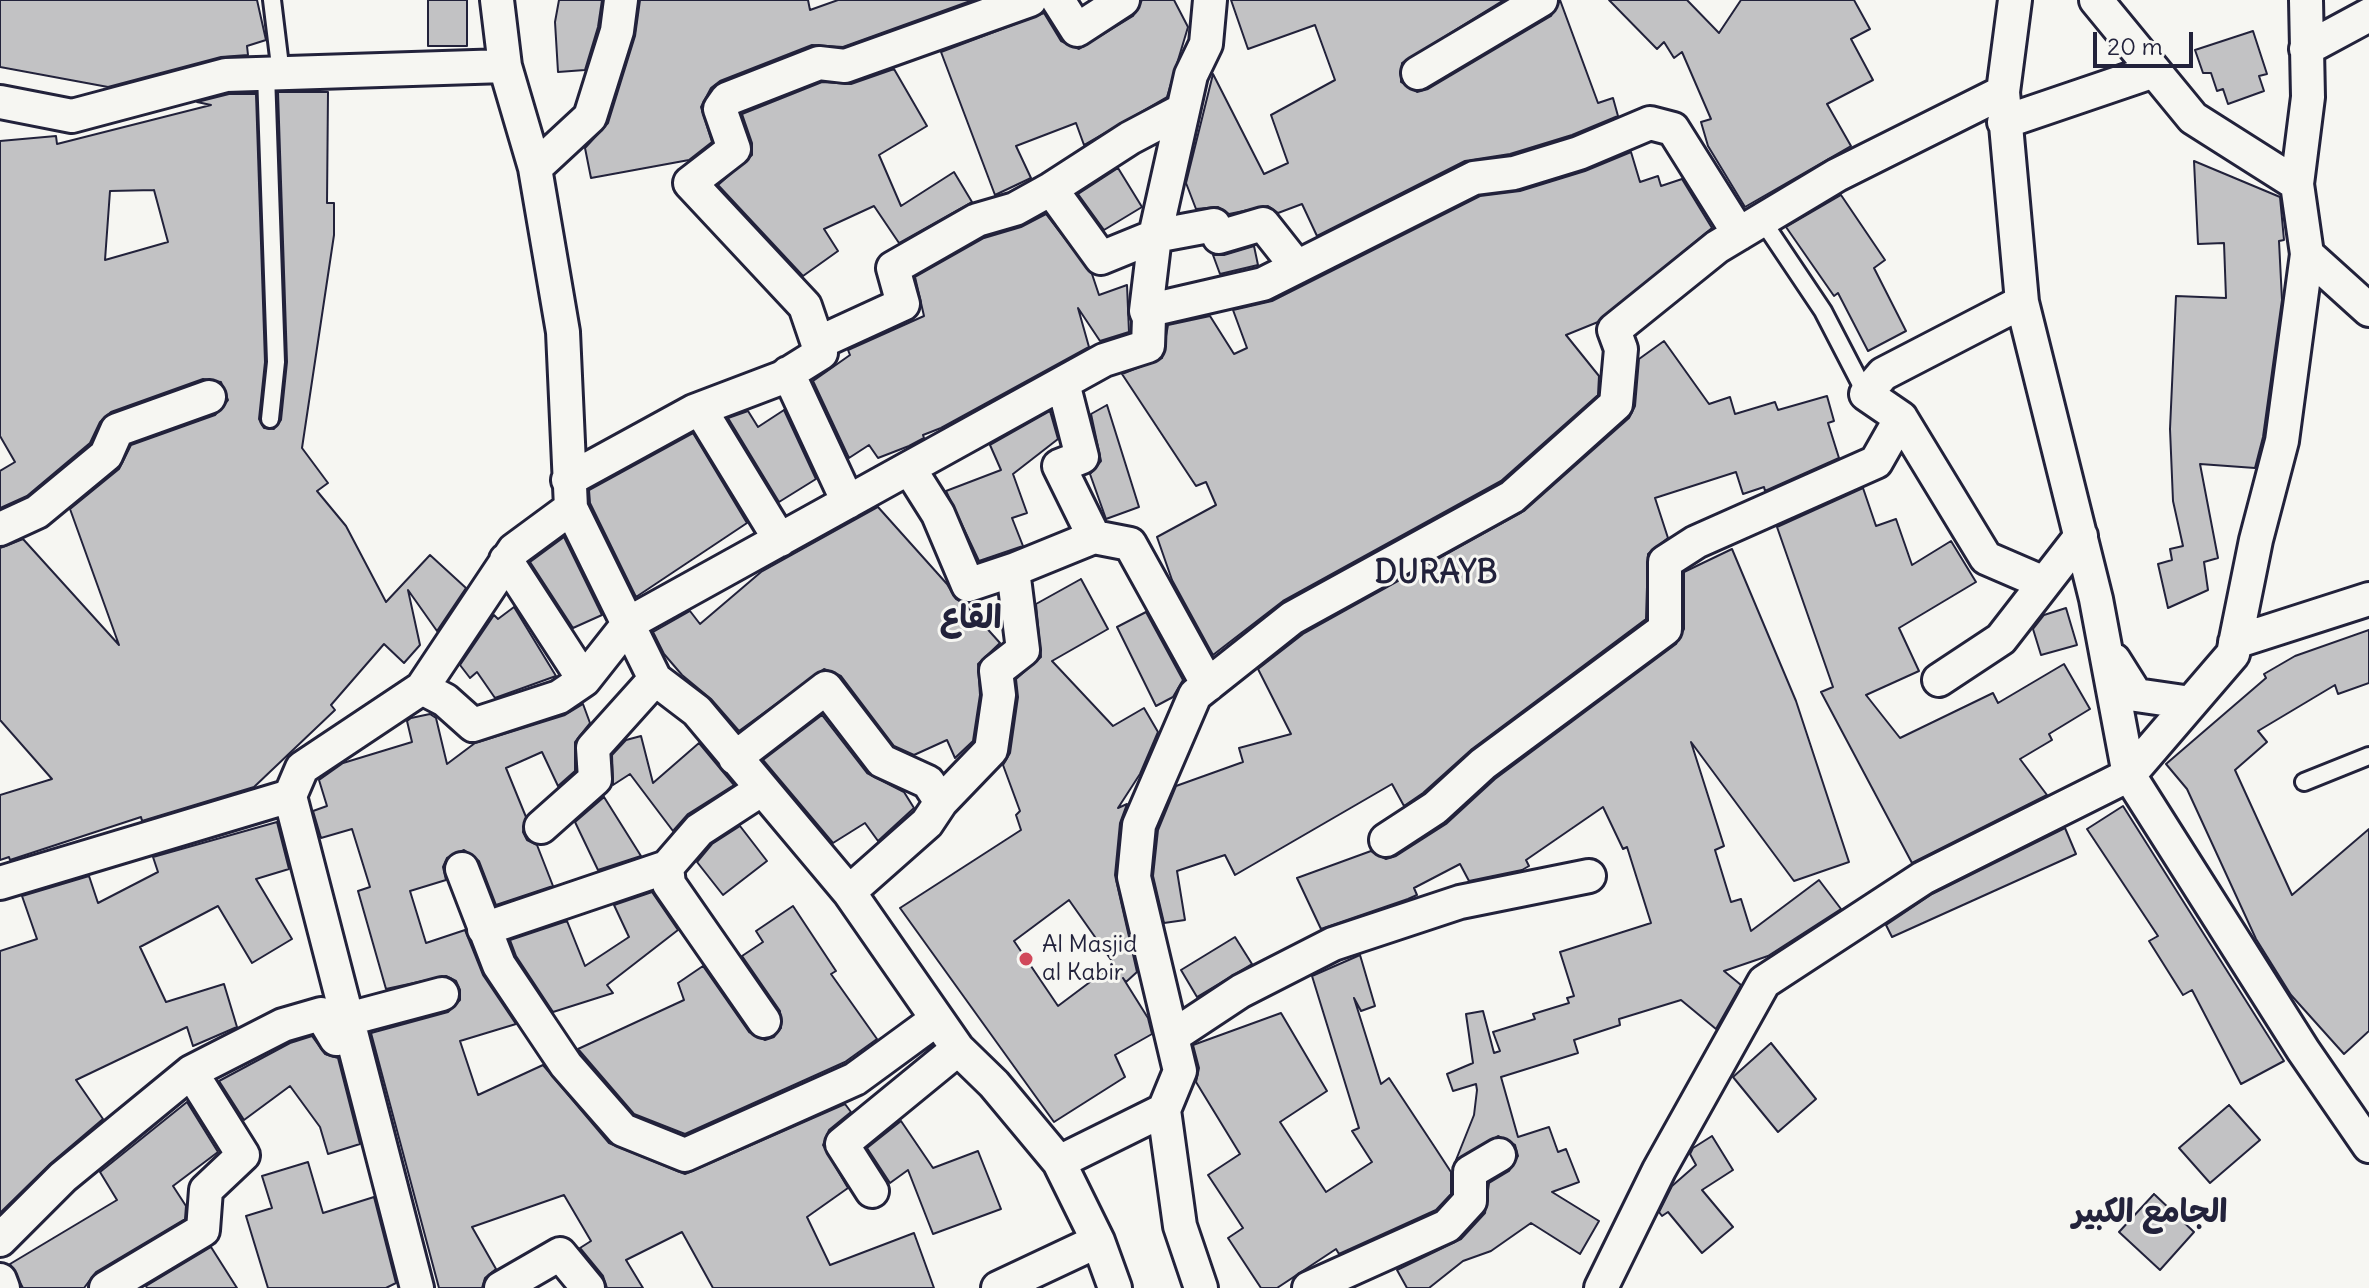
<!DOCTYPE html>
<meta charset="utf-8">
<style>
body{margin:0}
#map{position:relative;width:2369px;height:1288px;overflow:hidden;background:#f6f6f2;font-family:Delius,sans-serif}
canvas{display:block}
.scale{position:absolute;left:2093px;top:32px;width:100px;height:36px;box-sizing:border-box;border:4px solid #22223b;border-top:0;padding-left:10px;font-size:24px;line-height:28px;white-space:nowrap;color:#22223b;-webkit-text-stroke:6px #f6f6f2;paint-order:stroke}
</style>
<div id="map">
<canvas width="2369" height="1288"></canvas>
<div class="scale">20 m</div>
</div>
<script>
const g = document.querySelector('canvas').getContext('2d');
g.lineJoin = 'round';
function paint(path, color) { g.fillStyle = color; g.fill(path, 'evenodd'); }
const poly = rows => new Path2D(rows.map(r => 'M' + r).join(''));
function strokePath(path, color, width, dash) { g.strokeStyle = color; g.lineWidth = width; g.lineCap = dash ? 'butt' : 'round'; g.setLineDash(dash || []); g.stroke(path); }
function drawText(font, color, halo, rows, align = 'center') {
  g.font = font + ' Delius,"Playpen Sans Arabic",sans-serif'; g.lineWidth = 6; g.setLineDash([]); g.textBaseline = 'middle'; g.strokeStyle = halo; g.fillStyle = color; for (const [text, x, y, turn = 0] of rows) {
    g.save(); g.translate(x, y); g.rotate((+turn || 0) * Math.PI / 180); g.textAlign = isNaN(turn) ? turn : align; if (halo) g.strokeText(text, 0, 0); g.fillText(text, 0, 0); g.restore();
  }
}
const building = poly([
 [0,0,257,0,266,40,247,46,248,55,221,57,108,87,0,67,0,0],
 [428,0,467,0,467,46,428,46,428,0],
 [559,0,602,0,598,27,585,70,558,72,555,22,559,0],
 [640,0,808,0,810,10,838,0,973,0,843,47,812,45,720,81,711,88,701,107,712,142,689,160,591,178,585,148,608,123,635,36,640,0],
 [1142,0,1174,0,1188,27,1167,97,1084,145,1076,123,1016,146,1031,178,995,195,941,52,1044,13,1061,41,1079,49,1133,16,1142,0],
 [1231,0,1504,0,1402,63,1401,82,1417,92,1428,89,1551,16,1560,0,1598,103,1613,98,1618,116,1572,135,1510,154,1465,161,1317,236,1302,204,1278,213,1268,206,1229,214,1218,207,1196,209,1186,183,1213,74,1264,174,1288,163,1271,115,1335,80,1315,25,1248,49,1231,0],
 [1609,0,1687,0,1719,33,1741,0,1854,0,1870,29,1851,39,1873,80,1827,104,1851,146,1745,207,1708,146,1701,122,1711,119,1682,52,1674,58,1664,42,1657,49,1609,0],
 [2253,31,2267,74,2259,76,2264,91,2228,104,2223,89,2217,91,2211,73,2203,73,2195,50,2253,31],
 [894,69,927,126,879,155,901,206,954,172,972,202,899,243,874,206,824,229,838,251,803,276,718,185,752,155,752,143,742,114,822,82,851,84,894,69],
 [278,92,328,92,327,203,334,203,334,235,302,448,328,483,317,491,346,526,386,602,430,555,466,588,437,631,408,590,420,645,404,663,384,644,331,705,335,710,254,787,142,821,141,817,10,860,9,857,0,860,0,795,52,779,0,720,0,548,23,539,119,645,70,509,119,469,131,445,215,415,228,400,221,382,203,379,111,412,100,422,90,443,27,496,0,508,0,471,15,462,0,436,0,141,56,136,57,144,211,105,197,102,229,94,256,94,265,362,259,419,264,428,274,429,281,420,287,362,278,92],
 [154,190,168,242,105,260,110,191,154,190],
 [1631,152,1640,182,1658,176,1661,186,1682,179,1712,228,1598,322,1566,335,1599,376,1598,395,1501,481,1283,601,1213,655,1172,580,1157,537,1216,505,1206,482,1196,486,1122,374,1162,358,1168,325,1210,316,1234,354,1247,348,1233,310,1272,301,1480,196,1520,191,1585,171,1631,152],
 [2194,161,2280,197,2284,240,2279,241,2282,300,2263,437,2255,468,2200,464,2218,558,2204,562,2208,590,2168,608,2158,564,2172,560,2170,549,2183,546,2173,501,2170,429,2176,296,2226,298,2224,243,2198,244,2194,161],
 [1118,168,1142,207,1104,230,1078,194,1118,168],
 [1841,195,1885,260,1874,268,1906,331,1868,351,1838,293,1834,296,1786,227,1841,195],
 [1046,214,1092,274,1099,295,1127,285,1129,332,1100,341,1078,308,1089,347,941,428,923,435,924,438,909,446,878,458,869,445,849,458,813,381,850,355,848,350,924,316,915,277,984,238,1021,227,1046,214],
 [1254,246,1258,265,1220,274,1213,255,1224,255,1254,246],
 [1664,341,1709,404,1730,397,1735,414,1775,402,1778,410,1827,396,1834,421,1828,423,1839,458,1765,491,1764,487,1743,494,1736,472,1655,498,1668,538,1648,554,1646,619,1472,749,1423,793,1404,806,1392,784,1235,875,1225,855,1177,871,1185,920,1164,923,1153,876,1158,830,1176,786,1243,762,1239,748,1291,734,1258,669,1303,634,1524,511,1629,418,1635,406,1639,359,1664,341],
 [1107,405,1139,507,1106,519,1090,474,1101,461,1091,414,1107,405],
 [784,410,816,479,779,502,728,418,748,411,758,427,784,410],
 [1050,411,1058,439,1013,474,1027,513,1012,518,1023,546,979,561,946,491,1001,470,990,445,1050,411],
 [693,433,747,523,636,597,590,503,589,490,693,433],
 [1863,488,1876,526,1896,519,1912,565,1951,541,1976,582,1899,628,1919,671,1866,695,1900,738,1993,693,1998,703,2064,664,2090,709,2049,734,2052,740,2020,759,2047,795,1912,863,1821,692,1833,687,1777,527,1863,488],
 [878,507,947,584,956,599,965,604,1000,643,978,664,980,695,973,741,955,758,947,740,914,755,894,746,841,676,824,669,739,731,711,699,682,675,664,654,653,632,690,611,700,624,761,572,878,507],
 [564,537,602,615,573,628,530,562,564,537],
 [1732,549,1796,701,1849,862,1794,881,1691,742,1724,846,1715,850,1731,902,1741,899,1751,931,1819,880,1841,909,1768,956,1724,971,1741,985,1716,1029,1681,1000,1619,1019,1620,1025,1574,1040,1578,1053,1501,1077,1518,1137,1549,1127,1558,1152,1566,1149,1579,1182,1552,1192,1599,1221,1580,1254,1531,1223,1491,1251,1463,1261,1429,1288,1407,1288,1397,1270,1461,1239,1485,1213,1489,1183,1509,1171,1518,1156,1515,1145,1498,1136,1456,1160,1474,1115,1477,1090,1476,1084,1453,1091,1447,1074,1473,1063,1466,1014,1483,1011,1494,1053,1500,1051,1493,1032,1535,1019,1533,1014,1569,1003,1567,998,1574,996,1560,952,1651,923,1627,847,1623,849,1603,807,1526,860,1529,866,1522,870,1469,881,1460,864,1414,888,1417,895,1408,899,1321,929,1297,878,1371,851,1386,859,1396,856,1446,824,1495,779,1676,644,1684,629,1684,572,1732,549],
 [1081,579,1108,629,1052,661,1113,726,1144,708,1158,732,1140,774,1118,808,1127,804,1120,823,1115,875,1137,972,1126,982,1123,978,1148,1018,1152,1034,1115,1055,1125,1077,1054,1122,900,908,1021,830,1016,815,1020,811,1003,765,1010,753,1018,697,1016,679,1041,657,1036,604,1081,579],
 [1069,900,1114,964,1058,1006,1014,941,1069,900],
 [514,607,556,676,495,698,477,672,470,678,460,665,494,615,498,619,514,607],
 [2066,608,2077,645,2041,655,2033,629,2044,615,2066,608],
 [1146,612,1183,680,1173,697,1156,706,1117,627,1146,612],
 [2369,630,2369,683,2338,694,2335,685,2258,731,2267,742,2235,770,2292,895,2369,829,2369,1031,2344,1054,2291,995,2256,939,2187,789,2166,764,2266,678,2264,674,2295,656,2369,630],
 [583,704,590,723,575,742,575,771,558,786,542,752,506,768,526,817,523,832,527,840,537,845,553,886,496,905,479,861,464,850,447,858,443,867,446,880,410,891,426,943,465,930,483,975,516,1024,460,1041,478,1095,543,1065,609,1143,685,1174,845,1104,851,1112,829,1130,823,1145,848,1188,807,1217,830,1265,914,1233,934,1288,713,1288,682,1232,626,1260,643,1288,607,1288,603,1276,580,1248,591,1241,564,1195,472,1227,496,1269,485,1278,482,1288,439,1288,371,1033,448,1012,460,1000,460,990,456,981,446,976,386,989,358,891,370,887,352,829,321,838,313,811,327,806,319,780,343,763,412,742,407,721,411,718,430,714,436,718,447,764,475,743,565,715,583,704],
 [822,715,867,773,904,792,914,808,878,841,865,823,833,843,763,760,822,715],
 [641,736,653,783,699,743,734,785,688,814,673,831,630,774,613,785,612,755,626,740,641,736],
 [604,797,641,856,598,870,575,822,604,797],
 [2123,806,2284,1061,2241,1084,2192,990,2183,995,2149,941,2158,936,2087,829,2123,806],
 [277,822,289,869,256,879,292,939,252,963,218,906,140,947,166,1002,224,984,237,1027,193,1046,187,1027,76,1080,103,1119,50,1164,0,1213,0,951,37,939,22,896,89,876,98,903,158,872,153,857,277,822],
 [740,826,767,861,723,895,697,862,712,844,740,826],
 [2065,828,2076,854,1892,937,1886,925,1932,894,2065,828],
 [652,892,678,930,607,985,613,993,553,1012,516,956,510,940,567,921,585,966,629,937,614,905,652,892],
 [793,906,836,971,831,974,877,1039,845,1062,685,1134,634,1114,578,1049,684,1000,678,983,703,966,749,1032,765,1040,774,1037,781,1028,780,1011,742,956,763,942,756,931,793,906],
 [1235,937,1252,964,1197,997,1181,970,1235,937],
 [1360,955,1375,1006,1361,1011,1354,998,1381,1084,1389,1078,1434,1146,1451,1172,1451,1194,1436,1210,1339,1254,1336,1249,1277,1288,1261,1288,1228,1238,1243,1228,1208,1175,1240,1154,1196,1082,1199,1068,1193,1045,1281,1013,1327,1091,1280,1122,1326,1192,1372,1162,1352,1131,1359,1128,1312,976,1360,955],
 [312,1036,325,1054,338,1058,360,1144,328,1154,320,1127,290,1086,244,1120,219,1081,290,1043,312,1036],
 [1771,1043,1816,1099,1778,1132,1733,1077,1771,1043],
 [187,1102,218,1152,173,1186,186,1206,185,1219,96,1272,84,1288,23,1288,10,1264,117,1200,100,1172,187,1102],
 [2229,1105,2260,1140,2210,1183,2179,1148,2229,1105],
 [901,1121,933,1168,978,1151,1001,1209,933,1234,908,1170,890,1183,867,1148,901,1121],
 [1712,1136,1733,1170,1702,1190,1733,1227,1702,1253,1668,1212,1662,1216,1659,1212,1672,1186,1696,1165,1690,1154,1693,1148,1712,1136],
 [308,1162,323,1213,374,1197,396,1283,386,1288,268,1288,246,1216,272,1208,262,1176,308,1162],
 [2154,1194,2194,1232,2160,1270,2119,1232,2154,1194],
 [211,1247,237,1288,147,1288,146,1286,211,1247]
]);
const service = poly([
 [272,0,281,74],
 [266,74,276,362,270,419],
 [1762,220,1823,311,1866,394],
 [2304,782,2369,756]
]);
const minor = poly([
 [497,0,505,66,535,168,563,332,571,508,655,679,697,711,849,892,958,1049,994,1084,1059,1162,1098,1241,1115,1288],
 [1058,0,1077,30,1123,0],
 [2015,0,2003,92,2022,302,2096,599,2129,775,2303,1050,2369,1146],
 [2096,0,2193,118,2297,184],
 [2306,49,2369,15],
 [1418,73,1541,0],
 [0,102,72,116,226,75,505,66],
 [2004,122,2154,71],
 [535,168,590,117,617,31,621,0],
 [1051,189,1130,138,1183,110],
 [2307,254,2369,310],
 [1146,311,1263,284,1474,178,1514,173,1579,153,1650,123,1673,129,1739,234],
 [818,343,903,304,893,268,977,220,1015,209,1051,189,1101,258,1155,236,1214,225,1219,237,1263,224,1297,267],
 [788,373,848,502],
 [700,409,780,540],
 [1901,418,1986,558,2044,583],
 [568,480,694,411,781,378,821,353,805,306,690,183,734,149,720,109,727,99,819,63,845,66,1030,0],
 [0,529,37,512,106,455,117,430,209,397],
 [1094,537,1130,544,1208,685],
 [506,560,584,680],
 [1013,570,1094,537,1059,466,1082,457,1063,383],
 [2235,642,2369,599],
 [2114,660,2136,695,2191,703],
 [1939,680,2001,639,2081,536],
 [422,688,445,700,473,725,559,697,584,680,629,623,1104,360,1148,346,1149,318,1146,311,1155,236,1191,75,1206,44,1210,0],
 [735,758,826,688,882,761,928,782,941,802],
 [290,796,302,768,422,688,514,550,571,508],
 [541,827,595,779,593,748,655,679],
 [1386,840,1435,808,1483,764,1665,629,1665,562,1696,542,1876,462,1901,418,1866,394,1883,374,2022,302],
 [667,867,669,884,764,1021],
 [462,869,499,965,566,1065,623,1130,685,1155,855,1079,937,1019],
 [0,883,290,796,417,1288],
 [849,892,927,823,941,802,991,750,999,695,996,671,1023,650,1013,570,968,585,938,514,909,468],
 [484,929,667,867,699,830,762,789],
 [348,1019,442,994],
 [1173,1036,1241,991,1333,944,1460,902,1589,876],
 [191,1072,283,1025,321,1014,336,1039,351,1034],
 [1059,1162,1164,1110],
 [872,1191,842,1144,958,1049],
 [0,1240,63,1177,191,1072,243,1155,206,1190,203,1230,106,1288],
 [0,1280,3,1288],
 [501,1288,560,1254,588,1288],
 [998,1288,1098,1241],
 [1201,1288,1180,1226,1164,1110,1180,1071,1134,877,1139,825,1195,695,1292,618,1512,497,1616,404,1621,349,1614,330,1717,247,1837,175,2003,92],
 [1309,1288,1447,1226,1470,1201,1470,1172,1499,1155],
 [1601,1288,1659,1170,1764,982,1923,878,2129,775,2233,654,2256,540,2282,441,2307,254,2297,184,2308,97,2306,0]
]);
const markers = [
 [1026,959,8,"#d1495b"]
];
const poiNames = [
 ["Al Masjid",1042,945],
 ["al Kabir",1042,973]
];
const districtNames = [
 ["DURAYB",1436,574],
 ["القاع",971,619],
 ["الجامع الكبير",2150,1213]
];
paint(building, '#c2c2c4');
strokePath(building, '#22223b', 2);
strokePath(service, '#22223b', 22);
strokePath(minor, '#22223b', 38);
strokePath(service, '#f6f6f2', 16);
strokePath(minor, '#f6f6f2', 32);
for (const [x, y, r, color] of markers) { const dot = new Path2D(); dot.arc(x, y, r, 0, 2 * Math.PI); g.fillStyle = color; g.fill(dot); strokePath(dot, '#f6f6f2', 3); }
drawText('24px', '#22223b', '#f6f6f2', poiNames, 'left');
drawText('bold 32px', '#22223b', '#f6f6f2', districtNames);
</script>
